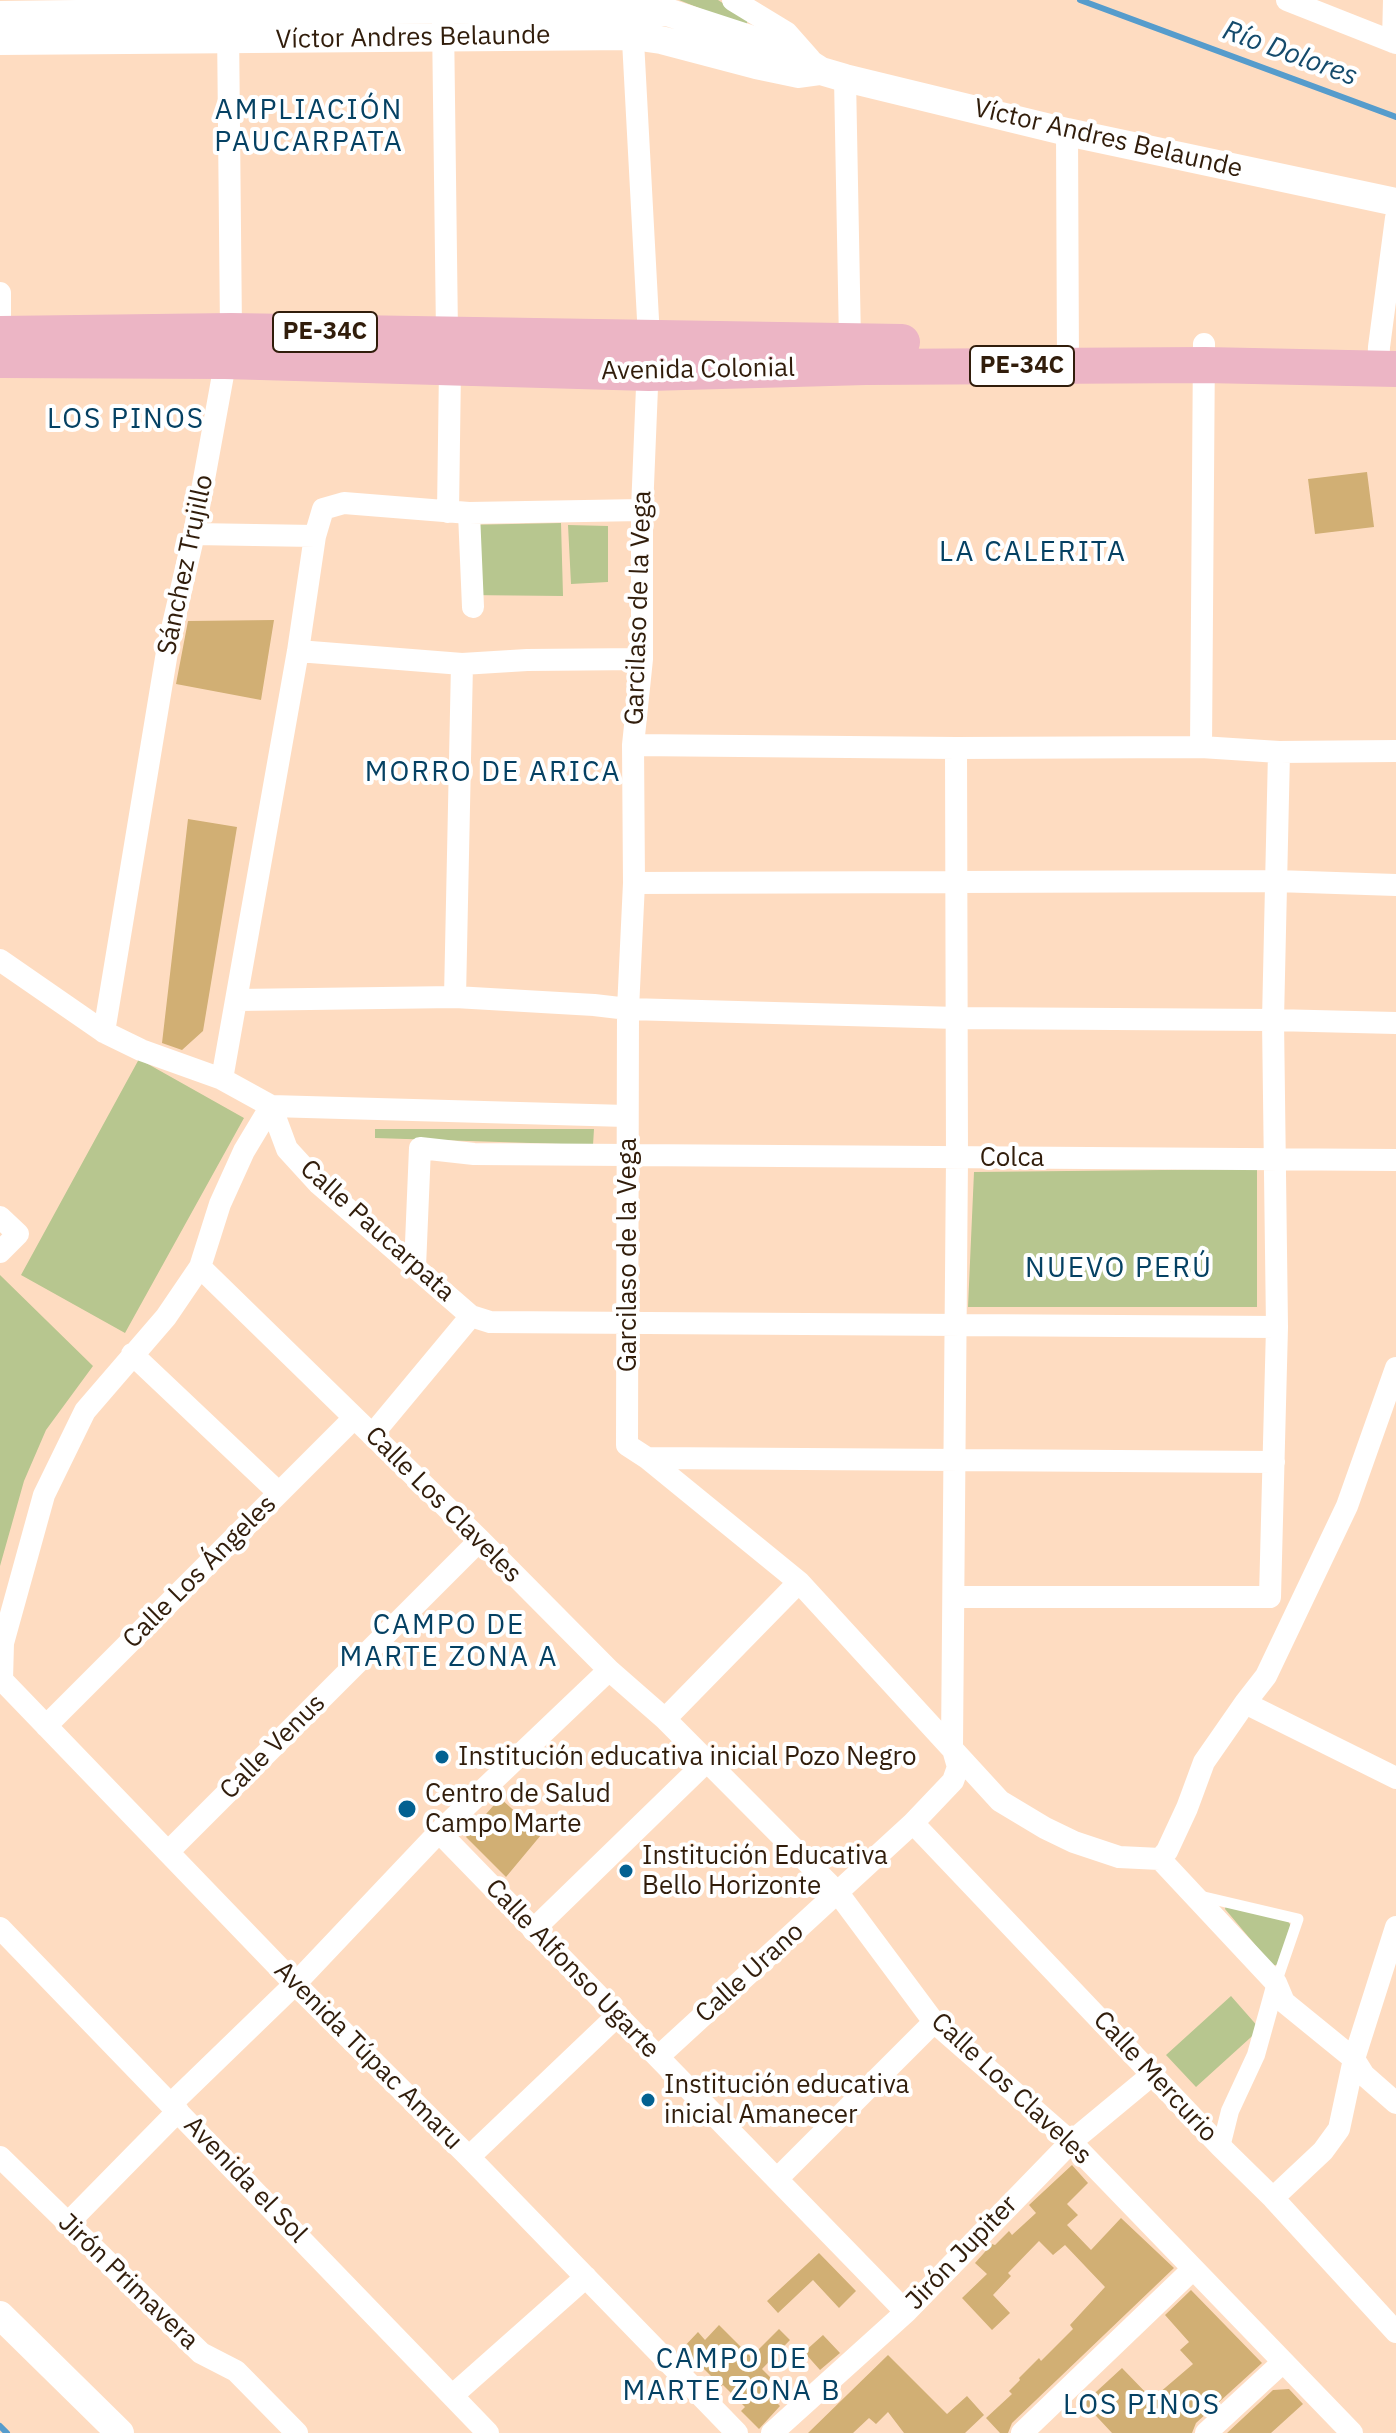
<!DOCTYPE html>
<meta charset="utf-8">
<style>
body{margin:0}
canvas{display:block;background:#fedcc1}
</style>
<canvas width="1396" height="2433"></canvas>
<script>
const g = document.querySelector('canvas').getContext('2d');
g.lineJoin = 'round';
function paint(path, color) { g.fillStyle = color; g.fill(path, 'evenodd'); }
const poly = rows => new Path2D(rows.map(r => 'M' + r).join(''));
function strokePath(path, color, width, dash) { g.strokeStyle = color; g.lineWidth = width; g.lineCap = dash ? 'butt' : 'round'; g.setLineDash(dash || []); g.stroke(path); }
function drawText(font, color, halo, rows, align = 'center') {
  g.font = font + ' "IBM Plex Sans",sans-serif'; g.lineWidth = 8; g.setLineDash([]); g.textBaseline = 'middle'; g.strokeStyle = halo; g.fillStyle = color; for (const [text, x, y, turn = 0] of rows) {
    g.save(); g.translate(x, y); g.rotate((+turn || 0) * Math.PI / 180); g.textAlign = isNaN(turn) ? turn : align; if (halo) g.strokeText(text, 0, 0); g.fillText(text, 0, 0); g.restore();
  }
}
const green = poly([
 [679,0,718,0,748,19,746,27],
 [561,523,563,596,466,595,463,525],
 [568,525,608,526,608,582,571,584],
 [139,1059,244,1118,125,1333,21,1275],
 [375,1129,594,1129,593,1145,375,1138],
 [1257,1169,1257,1307,968,1307,974,1172],
 [0,1275,93,1366,46,1430,24,1481,0,1566],
 [1226,1905,1288,1921,1291,1926,1279,1964,1273,1966,1225,1909],
 [1231,1996,1260,2029,1196,2087,1166,2055]
]);
const stream = poly([
 [1080,0,1396,117],
 [0,2426,7,2433]
]);
const building = poly([
 [1367,472,1374,527,1315,534,1308,479],
 [274,620,261,700,176,684,188,621],
 [188,819,237,827,203,1031,182,1050,162,1043],
 [500,1798,541,1835,506,1877,466,1837],
 [1072,2165,1088,2183,1067,2204,1078,2215,1067,2225,1091,2250,1121,2218,1174,2268,1012,2423,1008,2433,1000,2433,986,2418,1012,2394,1009,2391,1020,2380,1019,2378,1039,2358,1041,2361,1073,2329,1070,2325,1105,2287,1065,2245,1053,2255,1039,2241,1008,2273,1011,2276,993,2295,1010,2313,992,2330,962,2298,987,2274,975,2263,992,2244,995,2245,1009,2231,1012,2235,1036,2213,1029,2205],
 [819,2253,856,2291,839,2308,813,2280,778,2313,767,2301],
 [1191,2290,1262,2363,1196,2423,1192,2433,1112,2433,1084,2403,1122,2368,1152,2399,1193,2364,1180,2350,1189,2342,1165,2315],
 [719,2325,751,2357,779,2329,790,2340,762,2369,771,2378,762,2388,780,2406,759,2429,741,2411,745,2407,723,2385,721,2386,701,2366,699,2367,681,2350,698,2332,705,2340],
 [823,2335,840,2353,820,2370,804,2352],
 [888,2355,947,2414,967,2396,984,2415,965,2433,904,2433,888,2412,876,2424,869,2418,853,2433,808,2433],
 [1289,2389,1303,2404,1271,2433,1227,2433,1273,2390]
]);
const service = poly([
 [1200,1896,1298,1919,1276,1983]
]);
const pedestrian = poly([
 [1221,2147,1230,2111,1256,2055,1276,1983]
]);
const minor = poly([
 [733,0,787,33,810,59],
 [1287,0,1396,43],
 [443,21,447,334,450,368,448,512],
 [632,22,649,338,642,510,642,659,633,745,634,883,628,1009,627,1445,647,1458,799,1582,1000,1801,1045,1828,1074,1842,1119,1857,1160,1859,1167,1851,1187,1808,1204,1762,1245,1703,1266,1676,1347,1506,1396,1368],
 [1393,42,1394,0],
 [845,78,850,342,856,351],
 [1067,132,1068,366],
 [0,293,0,340],
 [1378,369,1379,347,1396,218],
 [469,513,473,607],
 [194,534,315,536],
 [298,651,462,664,527,660,642,659],
 [633,745,956,748,1201,747,1279,752,1396,751],
 [1201,747,1204,344],
 [634,883,1276,881,1396,885],
 [0,960,104,1032,141,1050,222,1079,271,1106,287,1149,319,1184,471,1316,490,1322,1277,1327],
 [455,997,462,664],
 [237,1000,455,997,594,1005,628,1009,957,1018,1273,1020,1396,1023],
 [104,1032,168,646,194,534,231,331,228,25],
 [222,1079,298,651,315,536,323,509,344,503,469,513,642,510],
 [0,1217,18,1234,0,1252],
 [200,1267,480,1540,609,1670,665,1719,838,1893,934,2022,1071,2142,1352,2433],
 [415,1267,420,1148,474,1154,1396,1160],
 [132,1354,279,1493],
 [372,1435,471,1316],
 [647,1458,1274,1462],
 [954,1597,1270,1597,1277,1327,1273,1020,1279,752],
 [0,1678,295,1984,469,2157,737,2433],
 [0,1682,2,1680,3,1643,44,1495,85,1411,166,1317,200,1267,220,1204,244,1151,271,1106,626,1116],
 [1245,1703,1396,1778],
 [665,1719,799,1582],
 [46,1726,354,1418],
 [913,1823,1221,2147,1273,2198,1396,2332],
 [439,1832,906,2312],
 [168,1852,480,1540],
 [1160,1859,1276,1983,1284,2002,1354,2059,1364,2075,1396,2103],
 [0,1928,488,2433],
 [533,1930,707,1761],
 [658,2057,913,1823,953,1781,958,1767,952,1746,957,1158,956,748],
 [171,2104,295,1984,439,1832,609,1670],
 [0,2157,201,2353,236,2371,297,2433],
 [469,2157,618,2015],
 [777,2179,934,2022],
 [1273,2198,1323,2151,1339,2129,1354,2059,1396,1927],
 [67,2224,178,2111],
 [453,2395,586,2277],
 [772,2433,906,2312,1071,2142,1153,2074],
 [1022,2433,1193,2269],
 [1206,2433,1283,2362]
]);
const tertiary = poly([
 [0,15,459,9,667,12,793,53,821,71,845,78,1067,132,1396,202],
 [0,41,633,36,661,40,756,65,799,74,821,71],
 [0,2315,120,2433]
]);
const primary = poly([
 [0,334,231,331,902,342],
 [0,360,225,361,649,373,866,367,1205,365,1396,369]
]);
const markers = [
 [442,1757,8,"#036191"],
 [407,1809,10,"#036191"],
 [626,1871,8,"#036191"],
 [648,2100,8,"#036191"]
];
const shields = [
 [325,332,104],
 [1022,366,104]
];
const shieldNames = [
 ["PE-34C",325,332],
 ["PE-34C",1022,366]
];
const streetNames = [
 ["Víctor Andres Belaunde",413,38,-1],
 ["Víctor Andres Belaunde",1108,139,13],
 ["Avenida Colonial",698,370,-1],
 ["Sánchez Trujillo",186,565,-78],
 ["Garcilaso de la Vega",639,608,-88],
 ["Colca",1012,1158],
 ["Calle Paucarpata",377,1231,42],
 ["Garcilaso de la Vega",628,1255,-90],
 ["Calle Los Claveles",443,1505,45],
 ["Calle Los Ángeles",200,1572,-45],
 ["Calle Venus",273,1747,-45],
 ["Calle Alfonso Ugarte",572,1969,46],
 ["Calle Urano",750,1973,-42],
 ["Avenida Túpac Amaru",368,2056,45],
 ["Calle Mercurio",1155,2077,47],
 ["Calle Los Claveles",1011,2089,43],
 ["Avenida el Sol",245,2180,46],
 ["Jirón Jupiter",962,2253,-46],
 ["Jirón Primavera",128,2282,44]
];
const poiNames = [
 ["Institución educativa inicial Pozo Negro",458,1757],
 ["Centro de Salud",425,1794],
 ["Campo Marte",425,1824],
 ["Institución Educativa",642,1856],
 ["Bello Horizonte",642,1886],
 ["Institución educativa",664,2085],
 ["inicial Amanecer",664,2115]
];
const waterNames = [
 ["Río Dolores",1290,54,20]
];
const neighbourhoodNames = [
 ["AMPLIACIÓN",309,111],
 ["PAUCARPATA",309,143],
 ["LOS PINOS",126,420],
 ["LA CALERITA",1033,553],
 ["MORRO DE ARICA",493,773],
 ["NUEVO PERÚ",1119,1269],
 ["CAMPO DE",449,1626],
 ["MARTE ZONA A",449,1658],
 ["CAMPO DE",732,2360],
 ["MARTE ZONA B",732,2392],
 ["LOS PINOS",1142,2406]
];
paint(green, '#b7c68f');
strokePath(stream, '#569ccc', 6);
paint(building, '#d1af74');
strokePath(service, '#fff', 11);
strokePath(pedestrian, '#fff', 18);
strokePath(minor, '#fff', 22);
strokePath(tertiary, '#fff', 28);
strokePath(primary, '#ecb5c5', 36);
for (const [x, y, r, color] of markers) { const dot = new Path2D(); dot.arc(x, y, r, 0, 2 * Math.PI); g.fillStyle = color; g.fill(dot); strokePath(dot, '#fff', 3); }
for (const [x, y, w] of shields) { const box = new Path2D(); box.roundRect(x - w / 2, y - 20, w, 40, 6); g.fillStyle = '#fff'; g.fill(box); strokePath(box, '#311d0b', 2); }
drawText('bold 24px', '#311d0b', null, shieldNames);
drawText('26px', '#311d0b', '#fff', streetNames);
drawText('26px', '#311d0b', '#fff', poiNames, 'left');
drawText('italic 28px', '#154b6c', '#fff', waterNames);
g.letterSpacing = '2px';
drawText('28px', '#054163', '#fff', neighbourhoodNames);
g.letterSpacing = '0px';
</script>
